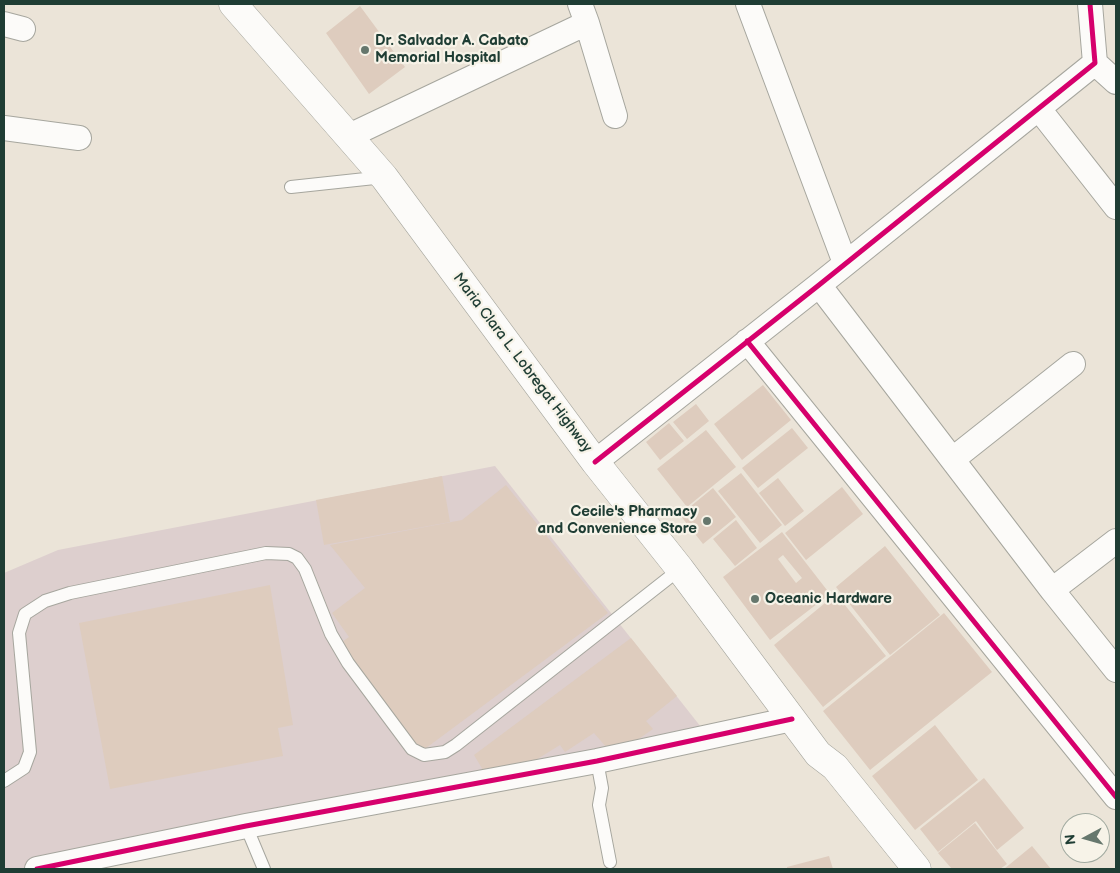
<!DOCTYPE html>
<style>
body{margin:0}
#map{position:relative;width:1120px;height:873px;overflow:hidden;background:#ebe4d8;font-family:"Balsamiq Sans",sans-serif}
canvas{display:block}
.frame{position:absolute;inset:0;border:5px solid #1f3d34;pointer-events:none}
.north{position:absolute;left:1060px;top:813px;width:50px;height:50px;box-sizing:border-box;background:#f7f3e8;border:1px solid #a1aaa0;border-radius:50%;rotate:264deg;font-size:14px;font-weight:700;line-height:20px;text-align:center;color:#1f3d34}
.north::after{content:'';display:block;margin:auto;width:18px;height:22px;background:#66776d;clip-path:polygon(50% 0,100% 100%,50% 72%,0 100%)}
</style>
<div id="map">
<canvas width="1120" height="873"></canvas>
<div class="frame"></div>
<div class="north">N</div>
</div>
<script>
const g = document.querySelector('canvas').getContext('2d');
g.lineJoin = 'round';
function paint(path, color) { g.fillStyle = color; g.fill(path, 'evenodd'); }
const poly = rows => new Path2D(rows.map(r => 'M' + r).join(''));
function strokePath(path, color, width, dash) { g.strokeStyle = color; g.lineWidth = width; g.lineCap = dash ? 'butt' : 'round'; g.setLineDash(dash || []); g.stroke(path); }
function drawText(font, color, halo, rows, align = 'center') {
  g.font = font + ' "Balsamiq Sans",sans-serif'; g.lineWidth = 4.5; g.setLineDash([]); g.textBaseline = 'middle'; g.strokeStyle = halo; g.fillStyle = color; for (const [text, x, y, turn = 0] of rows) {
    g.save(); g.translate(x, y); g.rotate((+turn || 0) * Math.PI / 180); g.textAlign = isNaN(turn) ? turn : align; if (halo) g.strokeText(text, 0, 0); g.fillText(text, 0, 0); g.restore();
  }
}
const industrial = poly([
 [495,466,712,741,72,869,4,869,4,573,58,550]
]);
const building = poly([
 [360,6,405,67,369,94,326,33],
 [763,385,791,420,742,460,714,424],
 [696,404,709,421,687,439,673,422],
 [669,423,684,441,660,460,646,442],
 [792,428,808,448,758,488,742,468],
 [706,430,736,467,687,507,657,469],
 [741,473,782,525,760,543,718,491],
 [442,476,450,522,324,545,316,500],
 [778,478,804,511,785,526,759,493],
 [506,485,608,613,422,751,339,644,349,637,332,613,365,588,330,545,462,520],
 [842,487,863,514,806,560,785,533],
 [713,488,736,517,703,544,680,515],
 [736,520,757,548,735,566,713,539],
 [782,532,830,594,770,640,723,577],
 [783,555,802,578,796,583,778,559],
 [885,546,940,615,890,655,836,587],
 [270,585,293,725,278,728,283,756,110,789,79,623],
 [836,594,886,656,823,707,774,645],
 [944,613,992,672,870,770,823,711],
 [631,638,677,696,646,721,653,729,614,756,594,733,565,752,560,745,526,766,486,775,474,755],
 [935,725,978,780,915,830,872,776],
 [984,778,1024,828,997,850,976,821,938,852,920,829],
 [975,823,1007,864,1000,869,952,869,938,853],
 [1032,846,1051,869,1004,869],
 [829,856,833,869,787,869,787,867]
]);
const service = poly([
 [291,187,384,177],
 [597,761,602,788,599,805,610,862],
 [4,781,24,768,30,752,19,633,25,614,45,601,70,593,266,553,289,554,297,558,305,569,331,634,348,663,412,749,424,755,445,752,456,745,680,569],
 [246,826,264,869]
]);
const minor = poly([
 [748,4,845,263],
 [587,23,615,116],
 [4,24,23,29],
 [1095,63,1116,82],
 [1039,109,1116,207],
 [4,128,79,138],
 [349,136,587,23,580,4],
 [819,285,1052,590,1116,670],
 [747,341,1116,797],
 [953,459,1073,364],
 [595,462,819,285,1095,63,1090,4],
 [1052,590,1116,541],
 [37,869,246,826,597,761,792,719]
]);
const trunk = poly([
 [233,4,384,177,595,462,680,569,818,754,835,767,917,869]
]);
const cycleway = poly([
 [747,341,1116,797],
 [595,462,819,285,1095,63,1090,4],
 [37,869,246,826,597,761,792,719]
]);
const markers = [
 [365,50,5,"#66776d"],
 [707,521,5,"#66776d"],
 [755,599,5,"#66776d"]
];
const poiNames = [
 ["Dr. Salvador A. Cabato",375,41],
 ["Memorial Hospital",375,58],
 ["Cecile's Pharmacy",697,512,"right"],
 ["and Convenience Store",697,529,"right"],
 ["Oceanic Hardware",765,599]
];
const streetNames = [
 ["Maria Clara L. Lobregat Highway",522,363,53]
];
paint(industrial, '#ddcfce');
paint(building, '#deccbe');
strokePath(service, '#a6a69e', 14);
strokePath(minor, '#a6a69e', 26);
strokePath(trunk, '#a6a69e', 29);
strokePath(service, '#fcfbf9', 12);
strokePath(minor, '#fcfbf9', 24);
strokePath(trunk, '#fcfbf9', 28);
strokePath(cycleway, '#d6006c', 5);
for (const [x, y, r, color] of markers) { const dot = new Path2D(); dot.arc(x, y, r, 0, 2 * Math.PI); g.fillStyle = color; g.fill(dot); strokePath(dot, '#f7f3e8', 2); }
drawText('bold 15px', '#1f3d34', '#f7f3e8', poiNames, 'left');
drawText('15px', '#1f3d34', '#f7f3e8', streetNames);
</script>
